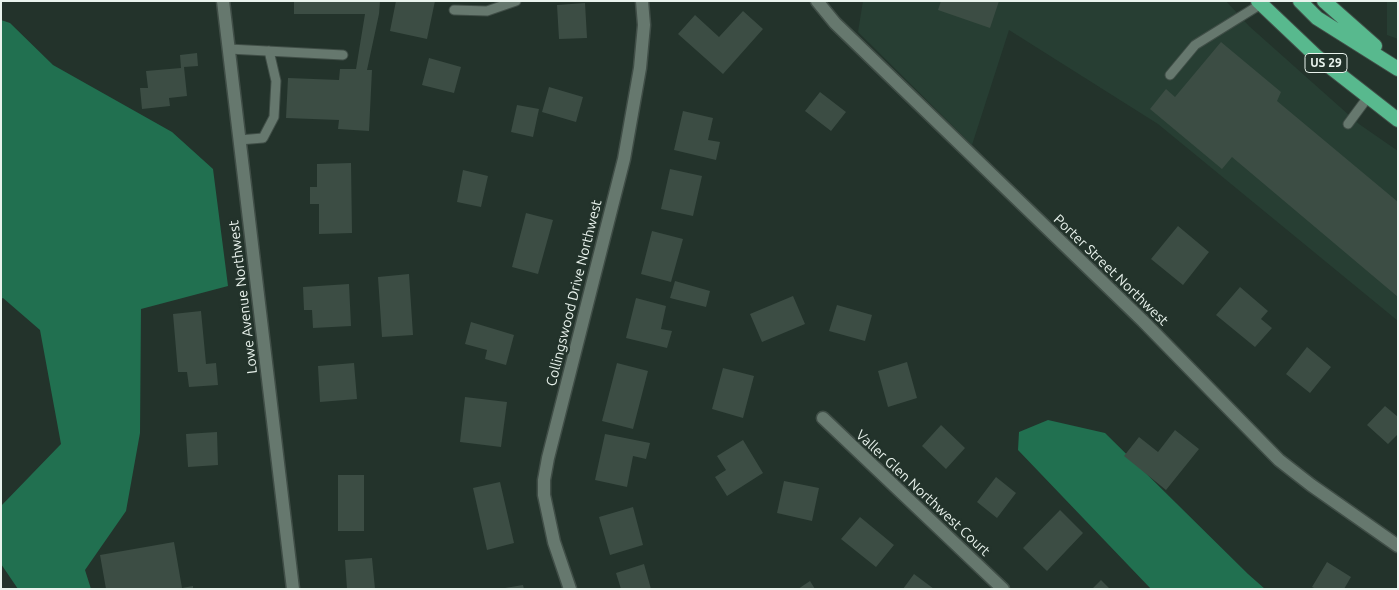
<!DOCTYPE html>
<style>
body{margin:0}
#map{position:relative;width:1399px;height:590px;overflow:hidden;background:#23332b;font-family:Ubuntu,sans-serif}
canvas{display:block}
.frame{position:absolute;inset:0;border:2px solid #e9f3ed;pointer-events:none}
</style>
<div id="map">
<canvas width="1399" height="590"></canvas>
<div class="frame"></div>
</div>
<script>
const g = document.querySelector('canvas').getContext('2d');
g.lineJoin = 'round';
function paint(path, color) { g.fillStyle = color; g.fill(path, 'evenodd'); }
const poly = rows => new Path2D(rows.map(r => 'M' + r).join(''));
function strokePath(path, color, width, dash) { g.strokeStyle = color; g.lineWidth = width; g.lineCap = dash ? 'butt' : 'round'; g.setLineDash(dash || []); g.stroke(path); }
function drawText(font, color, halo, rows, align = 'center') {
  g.font = font + ' Ubuntu,sans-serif'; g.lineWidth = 5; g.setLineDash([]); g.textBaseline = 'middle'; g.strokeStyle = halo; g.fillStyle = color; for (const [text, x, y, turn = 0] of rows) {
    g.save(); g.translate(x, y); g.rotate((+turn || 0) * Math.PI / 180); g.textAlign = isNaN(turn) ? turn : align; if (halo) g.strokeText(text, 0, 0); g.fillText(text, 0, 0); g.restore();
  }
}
const built = poly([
 [863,1,1226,1,1249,26,1359,124,1398,151,1398,321,1158,124,1009,30,972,145,858,32],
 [1387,1,1398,1,1398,39,1387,35]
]);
const forest = poly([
 [1,20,10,23,53,65,172,132,213,169,228,286,141,309,140,433,126,511,85,570,91,589,18,589,1,564,1,506,61,444,40,330,3,298,1,299],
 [1048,420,1105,433,1248,574,1265,589,1151,589,1018,450,1019,432]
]);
const building = poly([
 [294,1,380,1,379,14,367,70,372,70,369,131,338,129,339,120,286,118,288,78,339,80,340,69,356,69,365,14,294,14],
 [396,1,435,1,427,39,390,31],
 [941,1,999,1,990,28,938,10],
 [585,3,587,38,559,39,557,5],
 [743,11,763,29,723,74,678,34,695,15,719,37],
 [1221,42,1281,92,1277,101,1398,202,1398,297,1232,157,1222,169,1150,109,1166,89,1175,97],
 [197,53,198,66,184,67,187,96,169,98,170,106,142,109,140,88,148,88,146,71,181,68,180,55],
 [429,58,461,67,454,93,422,85],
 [549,87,583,97,576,122,542,112],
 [820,92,846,112,831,131,805,111],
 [517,105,539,109,533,137,511,132],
 [683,111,713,118,708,140,720,142,716,160,674,150],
 [351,163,352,233,319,234,319,204,310,204,310,187,317,187,317,164],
 [670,169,702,176,693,216,661,209],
 [463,170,488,176,481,207,457,202],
 [526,213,553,220,538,274,512,267],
 [1178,226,1209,252,1183,285,1151,259],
 [652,231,683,239,671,282,641,274],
 [409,274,413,335,382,337,378,277],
 [675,281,710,291,706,307,670,298],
 [349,284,351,326,313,328,312,310,304,310,303,287],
 [1240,287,1268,311,1261,319,1272,328,1255,347,1216,315],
 [793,296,805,324,762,342,750,314],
 [636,298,666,306,661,329,672,331,667,348,626,338],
 [837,305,872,315,865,341,829,331],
 [201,311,206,364,216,363,218,385,189,387,187,372,178,372,173,314],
 [471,322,514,335,506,365,485,359,487,350,465,344],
 [1307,347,1331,367,1310,393,1286,374],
 [907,362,917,398,888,407,878,371],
 [354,363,357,399,320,402,318,366],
 [617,363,648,371,633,429,602,421],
 [723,368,754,376,743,418,712,409],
 [465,397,507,402,501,447,460,442],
 [1385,406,1398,417,1398,434,1388,444,1367,425],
 [941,425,965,448,946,469,922,446],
 [1175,430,1199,449,1166,490,1124,456,1139,437,1158,452],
 [217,432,218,465,188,467,186,434],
 [605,434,650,443,646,459,633,456,627,487,595,480],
 [743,440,763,473,727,496,715,477,726,470,717,456],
 [338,475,364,475,364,531,338,531],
 [996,477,1016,493,997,518,977,502],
 [784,481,819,488,812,521,777,513],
 [500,482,514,543,487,550,473,488],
 [633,507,643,545,610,555,599,517],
 [1060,510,1083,533,1047,571,1023,548],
 [860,517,894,545,876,567,841,539],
 [174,542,182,588,193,586,193,589,106,589,100,555],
 [372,558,375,589,347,589,345,560],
 [1327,562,1351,577,1344,589,1316,589,1312,587],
 [644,564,651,589,621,589,616,573],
 [914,574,934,589,903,589],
 [1101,580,1110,589,1092,589],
 [810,581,815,589,798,589],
 [523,585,524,589,505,589,505,588]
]);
const service = poly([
 [454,10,487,11,516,1],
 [229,49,343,55],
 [1170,75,1195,45,1261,4],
 [1348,124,1368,97],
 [239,140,263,138,274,117,276,81,269,51]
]);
const minor = poly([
 [223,1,293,589],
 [817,1,835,23,1143,321,1279,460,1311,485,1398,546],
 [823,418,1003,589],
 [570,589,554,542,544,495,544,480,548,458,624,159,640,68,644,25,642,1]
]);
const trunk = poly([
 [1258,1,1316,56,1398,120],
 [1300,1,1317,18,1398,69],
 [1324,1,1375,46]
]);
const shields = [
 [1326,63,42]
];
const shieldNames = [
 ["US 29",1326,63]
];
const streetNames = [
 ["Porter Street Northwest",1111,270,44],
 ["Collingswood Drive Northwest",574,293,-76],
 ["Lowe Avenue Northwest",243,297,-97],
 ["Valler Glen Northwest Court",923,493,43]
];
paint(built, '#273e33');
paint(forest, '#217050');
paint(building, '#3c4d44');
strokePath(service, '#404e47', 11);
strokePath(minor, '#404e47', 15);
strokePath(trunk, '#404e47', 16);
strokePath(service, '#66786e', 9);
strokePath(minor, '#66786e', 12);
strokePath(trunk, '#58b98e', 14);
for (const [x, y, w] of shields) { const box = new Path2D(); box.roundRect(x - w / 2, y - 9.5, w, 19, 4); g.fillStyle = '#23332b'; g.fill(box); strokePath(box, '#e9f3ed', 1); }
drawText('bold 12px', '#e9f3ed', null, shieldNames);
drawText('14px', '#e9f3ed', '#23332b', streetNames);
</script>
